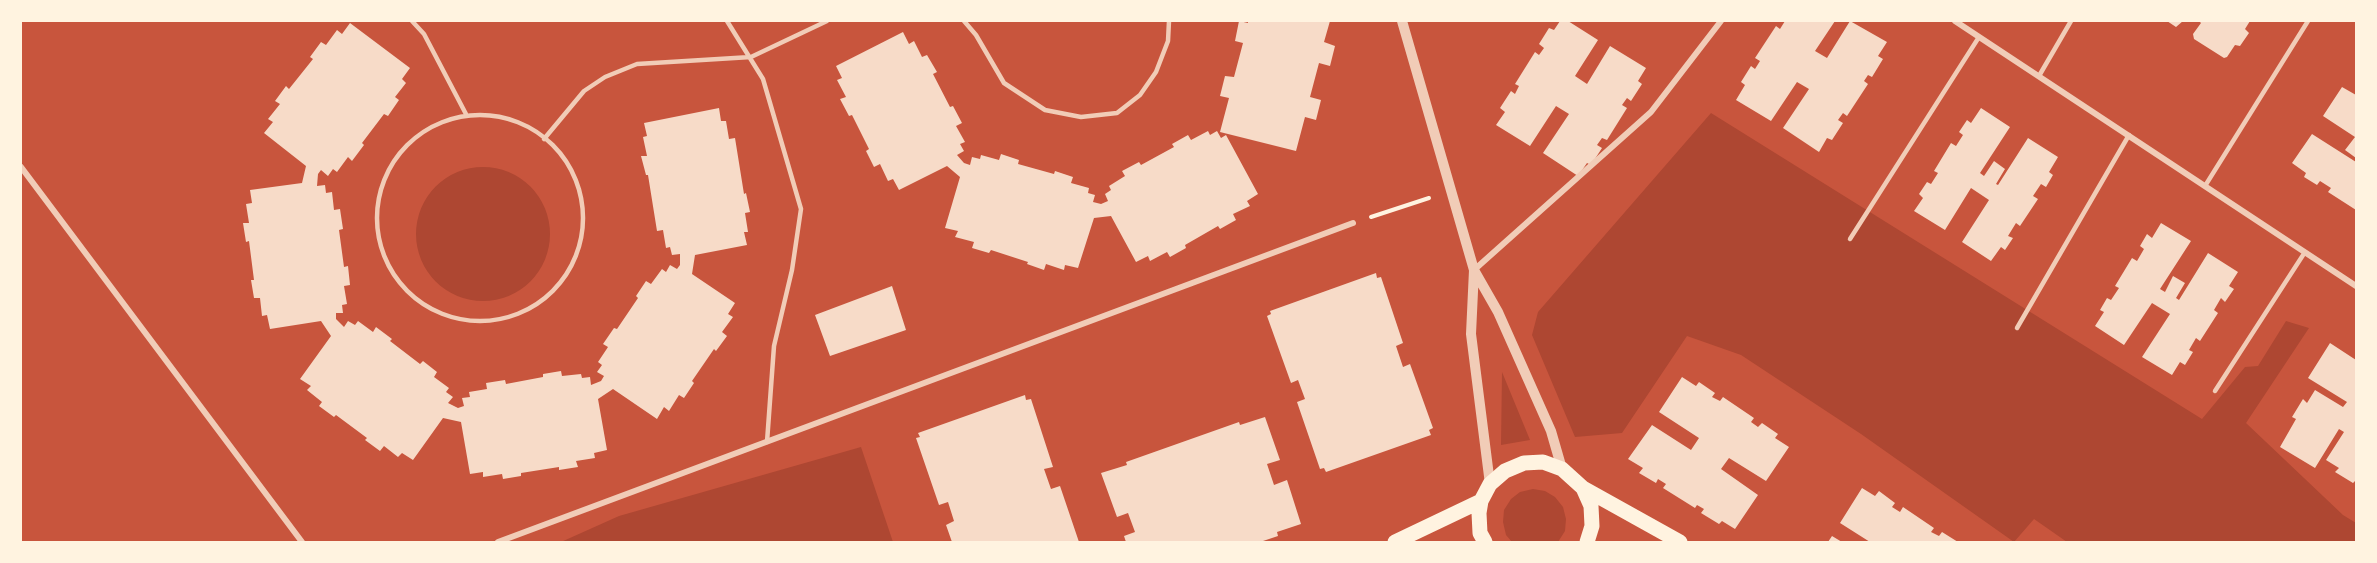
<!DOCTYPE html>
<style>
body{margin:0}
#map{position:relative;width:2377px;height:563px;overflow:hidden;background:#c8553d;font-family:Figtree,sans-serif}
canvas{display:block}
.frame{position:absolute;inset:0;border:22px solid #fff3e0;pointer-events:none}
</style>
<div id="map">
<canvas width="2377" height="563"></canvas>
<div class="frame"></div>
</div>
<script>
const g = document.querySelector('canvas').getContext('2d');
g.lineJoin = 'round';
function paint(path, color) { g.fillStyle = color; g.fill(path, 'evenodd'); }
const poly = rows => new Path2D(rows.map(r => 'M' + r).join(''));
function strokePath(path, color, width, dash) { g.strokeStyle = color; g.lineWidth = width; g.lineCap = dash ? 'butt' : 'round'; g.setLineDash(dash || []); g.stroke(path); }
const green = poly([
 [1711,113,2202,419,2245,367,2258,366,2286,321,2309,328,2246,423,2343,515,2356,523,2356,542,2067,542,2034,519,2014,542,1861,434,1741,355,1687,336,1622,433,1575,437,1532,335,1538,312],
 '416 234a67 67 0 1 1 134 0a67 67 0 1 1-134 0Z',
 [1502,372,1530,440,1501,445],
 [861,447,893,542,561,542,619,516],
 [1533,489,1545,491,1555,497,1563,507,1566,519,1565,531,1558,542,1512,542,1506,535,1503,522,1504,510,1511,499,1520,492]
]);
const building = poly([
 [1239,21,1248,23,1248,21,1330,21,1324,42,1335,46,1330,66,1319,63,1310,97,1321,100,1316,120,1305,117,1296,151,1220,132,1229,98,1220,96,1225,76,1234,77,1243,43,1235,41],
 [1560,21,1568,21,1598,40,1575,76,1587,84,1610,46,1646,68,1638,81,1642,84,1631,101,1627,98,1622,105,1627,108,1607,140,1602,138,1597,145,1602,148,1591,165,1587,163,1578,176,1543,153,1569,114,1556,106,1530,146,1496,125,1505,112,1500,108,1511,91,1515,94,1519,86,1515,84,1535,52,1539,55,1544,48,1539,44,1549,28,1554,30],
 [1785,21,1835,21,1815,51,1827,58,1850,21,1887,42,1878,56,1883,59,1872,77,1868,75,1864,81,1868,84,1847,116,1843,113,1838,120,1843,123,1832,140,1827,138,1819,152,1783,128,1809,89,1797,82,1771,121,1736,100,1745,85,1741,82,1751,66,1755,69,1760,61,1755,58,1776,26,1780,29],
 [2167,21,2183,21,2176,27],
 [2199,21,2250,21,2245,29,2249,33,2240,46,2235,45,2227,57,2224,58,2194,39,2193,34,2201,23],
 [350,23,410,68,402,79,406,83,395,97,399,100,388,116,384,114,362,143,364,145,352,161,348,157,337,172,333,169,328,176,321,170,318,174,317,186,325,185,326,193,332,192,334,210,340,209,343,229,339,230,344,267,348,266,350,285,344,286,347,304,342,305,343,313,336,313,336,319,344,327,348,321,355,325,358,321,373,332,376,327,392,339,390,341,420,364,423,361,437,372,434,377,449,388,446,392,453,397,448,403,458,408,464,406,462,398,470,397,469,392,487,389,486,383,505,380,506,384,543,377,543,374,561,371,562,376,581,374,582,378,590,377,591,385,601,381,604,376,597,372,602,365,598,362,608,347,603,344,614,328,617,329,638,298,636,296,646,281,651,284,662,269,666,272,670,265,677,269,680,265,680,254,672,255,670,247,666,248,663,230,657,231,648,175,646,175,641,156,647,156,643,137,647,136,644,123,719,108,721,121,726,121,729,139,735,138,744,194,746,193,750,212,745,213,748,232,744,232,747,245,695,255,692,274,735,303,728,314,733,317,722,332,727,336,716,351,714,349,692,381,694,383,684,398,679,395,669,411,664,407,657,419,613,389,598,399,607,450,594,453,595,458,576,461,578,467,559,470,559,467,521,473,521,476,503,479,502,474,483,477,483,472,470,474,461,422,443,418,413,460,402,453,398,457,384,446,380,451,365,440,367,438,336,415,334,417,319,406,322,402,307,390,311,386,300,379,331,336,321,321,270,329,267,315,262,316,260,298,254,298,251,280,254,280,249,241,246,242,243,223,249,223,246,204,252,203,250,190,302,183,306,166,264,133,273,122,268,119,280,104,275,101,286,86,289,89,313,59,310,57,321,42,326,45,337,30,342,34],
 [903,32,909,44,914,41,922,57,927,55,937,72,933,74,950,107,953,106,962,123,956,126,965,142,960,144,964,151,957,155,964,163,970,165,972,157,980,159,981,155,999,160,1001,154,1019,160,1018,164,1054,174,1055,171,1073,177,1071,183,1089,188,1088,193,1095,195,1093,202,1101,204,1108,201,1105,194,1111,190,1109,186,1125,176,1122,171,1139,162,1141,165,1174,147,1172,144,1188,135,1191,140,1208,131,1210,135,1217,131,1221,138,1226,135,1258,194,1247,201,1250,206,1233,214,1236,220,1220,229,1218,226,1185,245,1186,248,1170,257,1167,252,1150,261,1148,256,1136,262,1111,216,1094,218,1078,268,1065,265,1064,270,1046,264,1044,270,1027,264,1028,262,991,250,989,253,972,248,974,242,955,237,958,231,945,228,960,177,947,166,899,190,893,179,888,181,880,164,874,167,866,151,869,149,852,115,849,116,840,99,846,97,837,80,842,78,836,66],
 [2342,87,2356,95,2356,158,2345,150,2355,137,2323,116],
 [1981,108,2010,127,1980,173,1984,176,1994,161,2005,169,1996,184,1998,185,2028,138,2058,157,2049,172,2053,175,2046,187,2041,184,2033,196,2038,199,2020,226,2016,223,2008,236,2013,238,2005,250,2001,247,1991,261,1962,242,1989,200,1971,188,1945,230,1914,211,1923,198,1919,194,1927,182,1931,184,1938,173,1934,171,1951,143,1956,146,1963,135,1959,132,1967,120,1971,123],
 [2312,134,2356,162,2356,210,2328,192,2331,188,2320,181,2317,185,2304,177,2306,173,2292,163],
 [2161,223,2191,241,2160,289,2165,292,2173,276,2185,283,2176,298,2179,300,2208,253,2238,272,2229,286,2234,289,2225,302,2221,298,2214,310,2218,313,2200,341,2196,338,2189,350,2193,352,2185,365,2180,362,2172,375,2142,357,2170,314,2152,303,2124,345,2095,326,2104,312,2100,310,2107,298,2111,300,2119,288,2115,286,2132,258,2137,261,2144,249,2140,246,2147,234,2152,238],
 [1376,273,1377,278,1381,277,1403,343,1396,346,1403,367,1410,364,1433,428,1429,430,1431,435,1326,472,1324,468,1320,469,1297,402,1305,399,1298,380,1291,383,1267,316,1271,314,1270,311],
 [892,286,906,330,830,356,815,315],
 [2330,343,2356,360,2356,480,2353,483,2335,472,2339,468,2326,460,2344,432,2339,429,2315,468,2280,447,2296,419,2292,417,2303,399,2307,403,2315,390,2343,407,2347,402,2308,378],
 [1682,377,1696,386,1699,382,1715,393,1712,397,1720,401,1723,397,1754,418,1751,422,1758,427,1762,423,1778,434,1775,438,1789,447,1766,481,1729,458,1721,469,1758,495,1735,529,1722,521,1719,524,1701,513,1704,509,1697,505,1695,508,1663,488,1666,484,1658,479,1656,483,1639,473,1643,468,1628,459,1652,425,1691,450,1699,438,1659,412],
 [1025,395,1026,400,1031,399,1053,467,1044,469,1051,489,1060,486,1079,542,952,542,946,525,954,521,948,502,939,505,916,438,920,437,918,433],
 [1265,417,1280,460,1267,464,1274,485,1287,480,1301,524,1277,532,1278,536,1260,542,1126,542,1124,536,1135,532,1128,513,1117,517,1101,473,1127,465,1126,462,1239,422,1240,425],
 [1862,488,1875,496,1879,491,1895,503,1892,507,1900,512,1903,507,1934,528,1931,532,1939,536,1942,532,1958,542,1870,542,1840,523],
 [1832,536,1842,542,1828,542]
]);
const path = poly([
 [1371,217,1429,198]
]);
const service = poly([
 [412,21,424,34,467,116],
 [727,21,763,79,801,209,792,270,774,346,767,442],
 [964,21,976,35,1004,83,1045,110,1081,117,1117,113,1140,95,1156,72,1168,41,1169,21],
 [2039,76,2071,21],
 '377 218a103 103 0 1 1 206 0a103 103 0 1 1-206 0Z',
 [544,139,584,91,605,77,637,64,751,57,827,21],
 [2205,186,2308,21],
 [1850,239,1979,37],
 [2017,328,2129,135],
 [2215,391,2305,252]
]);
const minor = poly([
 [1955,21,2356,286],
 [21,167,302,542],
 [1474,270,1651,112,1721,21],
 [498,542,1353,223]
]);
const tertiary = poly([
 [1402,21,1474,270,1498,312,1551,431,1562,469],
 [1474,270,1471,334,1490,484]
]);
const primary = poly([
 [1583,488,1680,542],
 [1395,542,1481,501],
 [1485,542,1480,533,1479,513,1481,501,1490,484,1505,471,1524,463,1543,462,1562,469,1583,488,1591,506,1592,526,1587,542]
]);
paint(green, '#ae4732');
paint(building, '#f7dbc8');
strokePath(path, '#fff3e0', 4);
strokePath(service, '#f1ccb7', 4.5);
strokePath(minor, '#f1ccb7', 6);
strokePath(tertiary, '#f1ccb7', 10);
strokePath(primary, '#fff3e0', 15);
</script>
